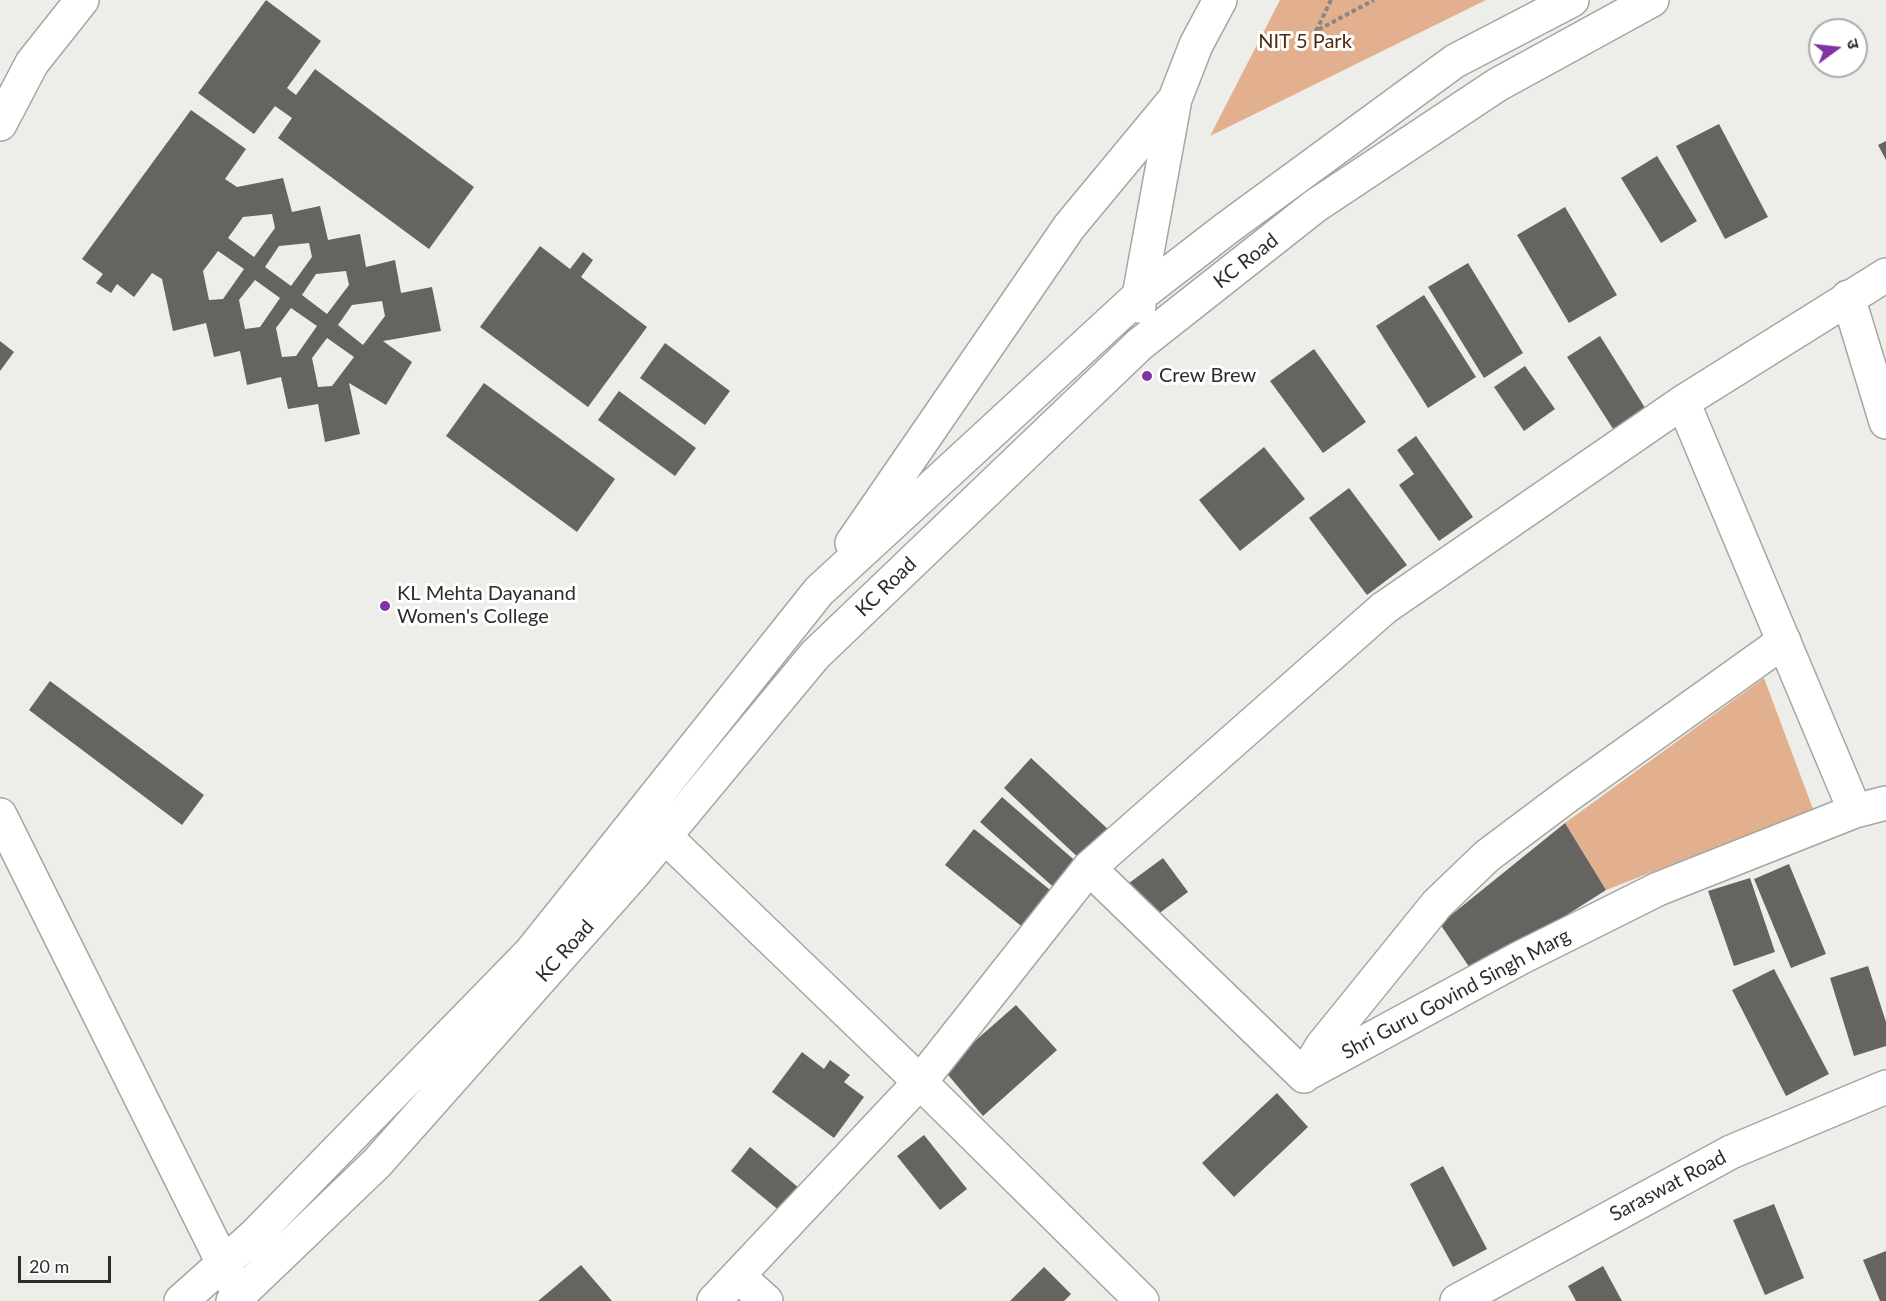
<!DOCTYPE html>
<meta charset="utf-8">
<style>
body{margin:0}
#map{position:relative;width:1886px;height:1301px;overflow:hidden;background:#edeee9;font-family:Lato,"Noto Sans Devanagari",sans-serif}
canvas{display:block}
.north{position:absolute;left:1808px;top:18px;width:60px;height:60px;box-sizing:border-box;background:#fff;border:2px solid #ababaa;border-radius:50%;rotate:75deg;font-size:16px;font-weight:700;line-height:24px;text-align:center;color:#2d2d2b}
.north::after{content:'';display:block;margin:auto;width:21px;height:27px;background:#8133a3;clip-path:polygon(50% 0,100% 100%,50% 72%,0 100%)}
.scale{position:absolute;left:18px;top:1256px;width:93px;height:27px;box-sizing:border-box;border:3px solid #2d2d2b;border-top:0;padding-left:8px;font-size:18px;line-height:21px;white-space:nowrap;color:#2d2d2b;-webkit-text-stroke:4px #fff;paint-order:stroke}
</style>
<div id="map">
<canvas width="1886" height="1301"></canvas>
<div class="north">उ</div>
<div class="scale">20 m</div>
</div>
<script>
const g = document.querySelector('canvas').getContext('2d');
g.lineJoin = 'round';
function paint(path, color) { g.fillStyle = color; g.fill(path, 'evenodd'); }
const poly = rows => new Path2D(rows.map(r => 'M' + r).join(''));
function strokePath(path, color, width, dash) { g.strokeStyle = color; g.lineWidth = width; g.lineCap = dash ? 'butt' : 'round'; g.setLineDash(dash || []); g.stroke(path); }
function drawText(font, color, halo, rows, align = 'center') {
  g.font = font + ' Lato,sans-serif'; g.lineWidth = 6; g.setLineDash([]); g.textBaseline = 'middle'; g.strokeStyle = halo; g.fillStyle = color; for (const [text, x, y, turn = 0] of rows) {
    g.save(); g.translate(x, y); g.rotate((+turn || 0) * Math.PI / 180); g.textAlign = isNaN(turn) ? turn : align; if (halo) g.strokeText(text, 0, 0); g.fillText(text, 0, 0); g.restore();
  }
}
const green = poly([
 [1280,0,1486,0,1210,136],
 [1764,678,1813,809,1606,890,1565,823]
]);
const building = poly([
 [266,0,321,41,287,88,296,95,315,69,474,187,429,249,278,138,292,118,275,106,254,134,198,93],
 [191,110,246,149,225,179,237,187,283,178,292,212,320,206,328,240,360,234,366,267,395,260,401,293,432,287,441,331,383,341,412,362,386,405,349,383,360,434,325,442,318,404,288,409,281,377,247,385,240,351,214,357,206,323,173,331,162,279,152,273,134,297,117,284,111,293,96,283,103,274,82,259],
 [272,214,275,228,254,257,228,238,243,217],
 [309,243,312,257,291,286,265,267,279,246],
 [218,251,244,269,223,299,209,300,203,271],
 [346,271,349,285,327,314,302,295,316,274],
 [255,280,280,298,260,327,245,329,239,300],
 [382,301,385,316,363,345,338,325,352,305],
 [291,308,317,326,296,356,282,357,276,328],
 [327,338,354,357,332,386,318,387,312,358],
 [1719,124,1768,217,1725,239,1676,146],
 [1886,141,1886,160,1878,145],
 [1657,156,1697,221,1661,243,1621,178],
 [1565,207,1617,295,1569,323,1517,235],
 [540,246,570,269,583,252,593,260,581,277,647,327,588,407,480,327],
 [1468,263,1523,353,1484,378,1428,287],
 [1424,295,1476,377,1428,408,1376,326],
 [1600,336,1647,411,1615,432,1567,357],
 [0,341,14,352,0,371],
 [665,343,730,391,705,425,640,378],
 [1314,349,1366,422,1323,453,1270,381],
 [1525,366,1555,409,1524,431,1494,387],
 [484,383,615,479,577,532,446,436],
 [619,391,696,448,675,476,598,420],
 [1416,436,1473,517,1439,541,1399,485,1414,474,1397,450],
 [1264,447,1305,499,1240,551,1199,500],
 [1349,488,1407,565,1367,595,1309,518],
 [50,681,204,795,182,825,29,710],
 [1031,758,1111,832,1083,862,1004,788],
 [1002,797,1080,865,1058,891,980,822],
 [1565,823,1606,890,1474,974,1440,924],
 [974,829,1054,893,1025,929,945,865],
 [1163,858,1188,892,1150,920,1125,886],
 [1789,864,1826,954,1791,968,1754,879],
 [1750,878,1775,952,1734,966,1708,891],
 [1868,966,1886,1022,1886,1046,1854,1056,1830,978],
 [1774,969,1829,1074,1786,1096,1732,990],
 [1016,1005,1057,1050,983,1116,943,1069],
 [802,1052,824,1069,830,1060,850,1075,844,1082,864,1097,834,1138,772,1092],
 [1277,1093,1308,1127,1234,1197,1202,1163],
 [924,1135,967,1189,940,1210,897,1156],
 [750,1147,805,1193,786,1216,731,1171],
 [1443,1166,1487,1249,1453,1267,1410,1184],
 [1774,1204,1804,1278,1765,1295,1733,1220],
 [1886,1251,1886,1301,1880,1301,1863,1260],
 [581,1265,612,1301,538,1301],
 [1603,1266,1622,1301,1576,1301,1568,1286],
 [1044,1267,1071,1294,1064,1301,1010,1301]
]);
const path = poly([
 [1331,0,1316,31,1374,0]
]);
const minor = poly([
 [0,124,32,63,82,0],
 [1848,297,1886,422],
 [1139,306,1139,296,1175,99,1196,45,1220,0],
 [1683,402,1855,811],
 [852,543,1069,227,1175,99],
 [0,815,233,1283],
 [649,821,920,1082,1142,1301],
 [1089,868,1304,1076],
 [1308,1073,1520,958,1658,889,1855,811,1886,803],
 [1304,1076,1322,1046,1437,904,1487,856,1567,796,1784,641],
 [738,1276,766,1301],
 [181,1301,254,1236,531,952,819,591,1139,296,1227,228,1455,61,1572,0],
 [233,1301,377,1163,636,871,815,655,1140,344,1315,206,1497,85,1652,0],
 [714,1301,920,1082,1089,868,1384,608,1683,402,1886,275],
 [1457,1301,1731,1152,1886,1087]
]);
const markers = [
 [1147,376,6,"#8133a3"],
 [385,606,6,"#8133a3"]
];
const parkNames = [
 ["NIT 5 Park",1305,42]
];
const streetNames = [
 ["KC Road",1246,261,-38],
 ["KC Road",886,587,-44],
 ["KC Road",565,951,-48],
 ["Shri Guru Govind Singh Marg",1456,994,-28],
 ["Saraswat Road",1668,1186,-28]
];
const poiNames = [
 ["Crew Brew",1159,376],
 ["KL Mehta Dayanand",397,594],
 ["Women's College",397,617]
];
paint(green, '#e2af8f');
paint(building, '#666460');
strokePath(minor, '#a5a6a1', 36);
strokePath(path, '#878784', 4, [4.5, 3]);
strokePath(minor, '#fff', 33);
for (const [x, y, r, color] of markers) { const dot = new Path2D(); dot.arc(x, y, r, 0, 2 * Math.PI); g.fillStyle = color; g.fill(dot); strokePath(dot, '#fff', 2); }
drawText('20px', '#51290c', '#fff', parkNames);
drawText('20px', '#2d2d2b', '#fff', streetNames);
drawText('20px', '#2d2d2b', '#fff', poiNames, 'left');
</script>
